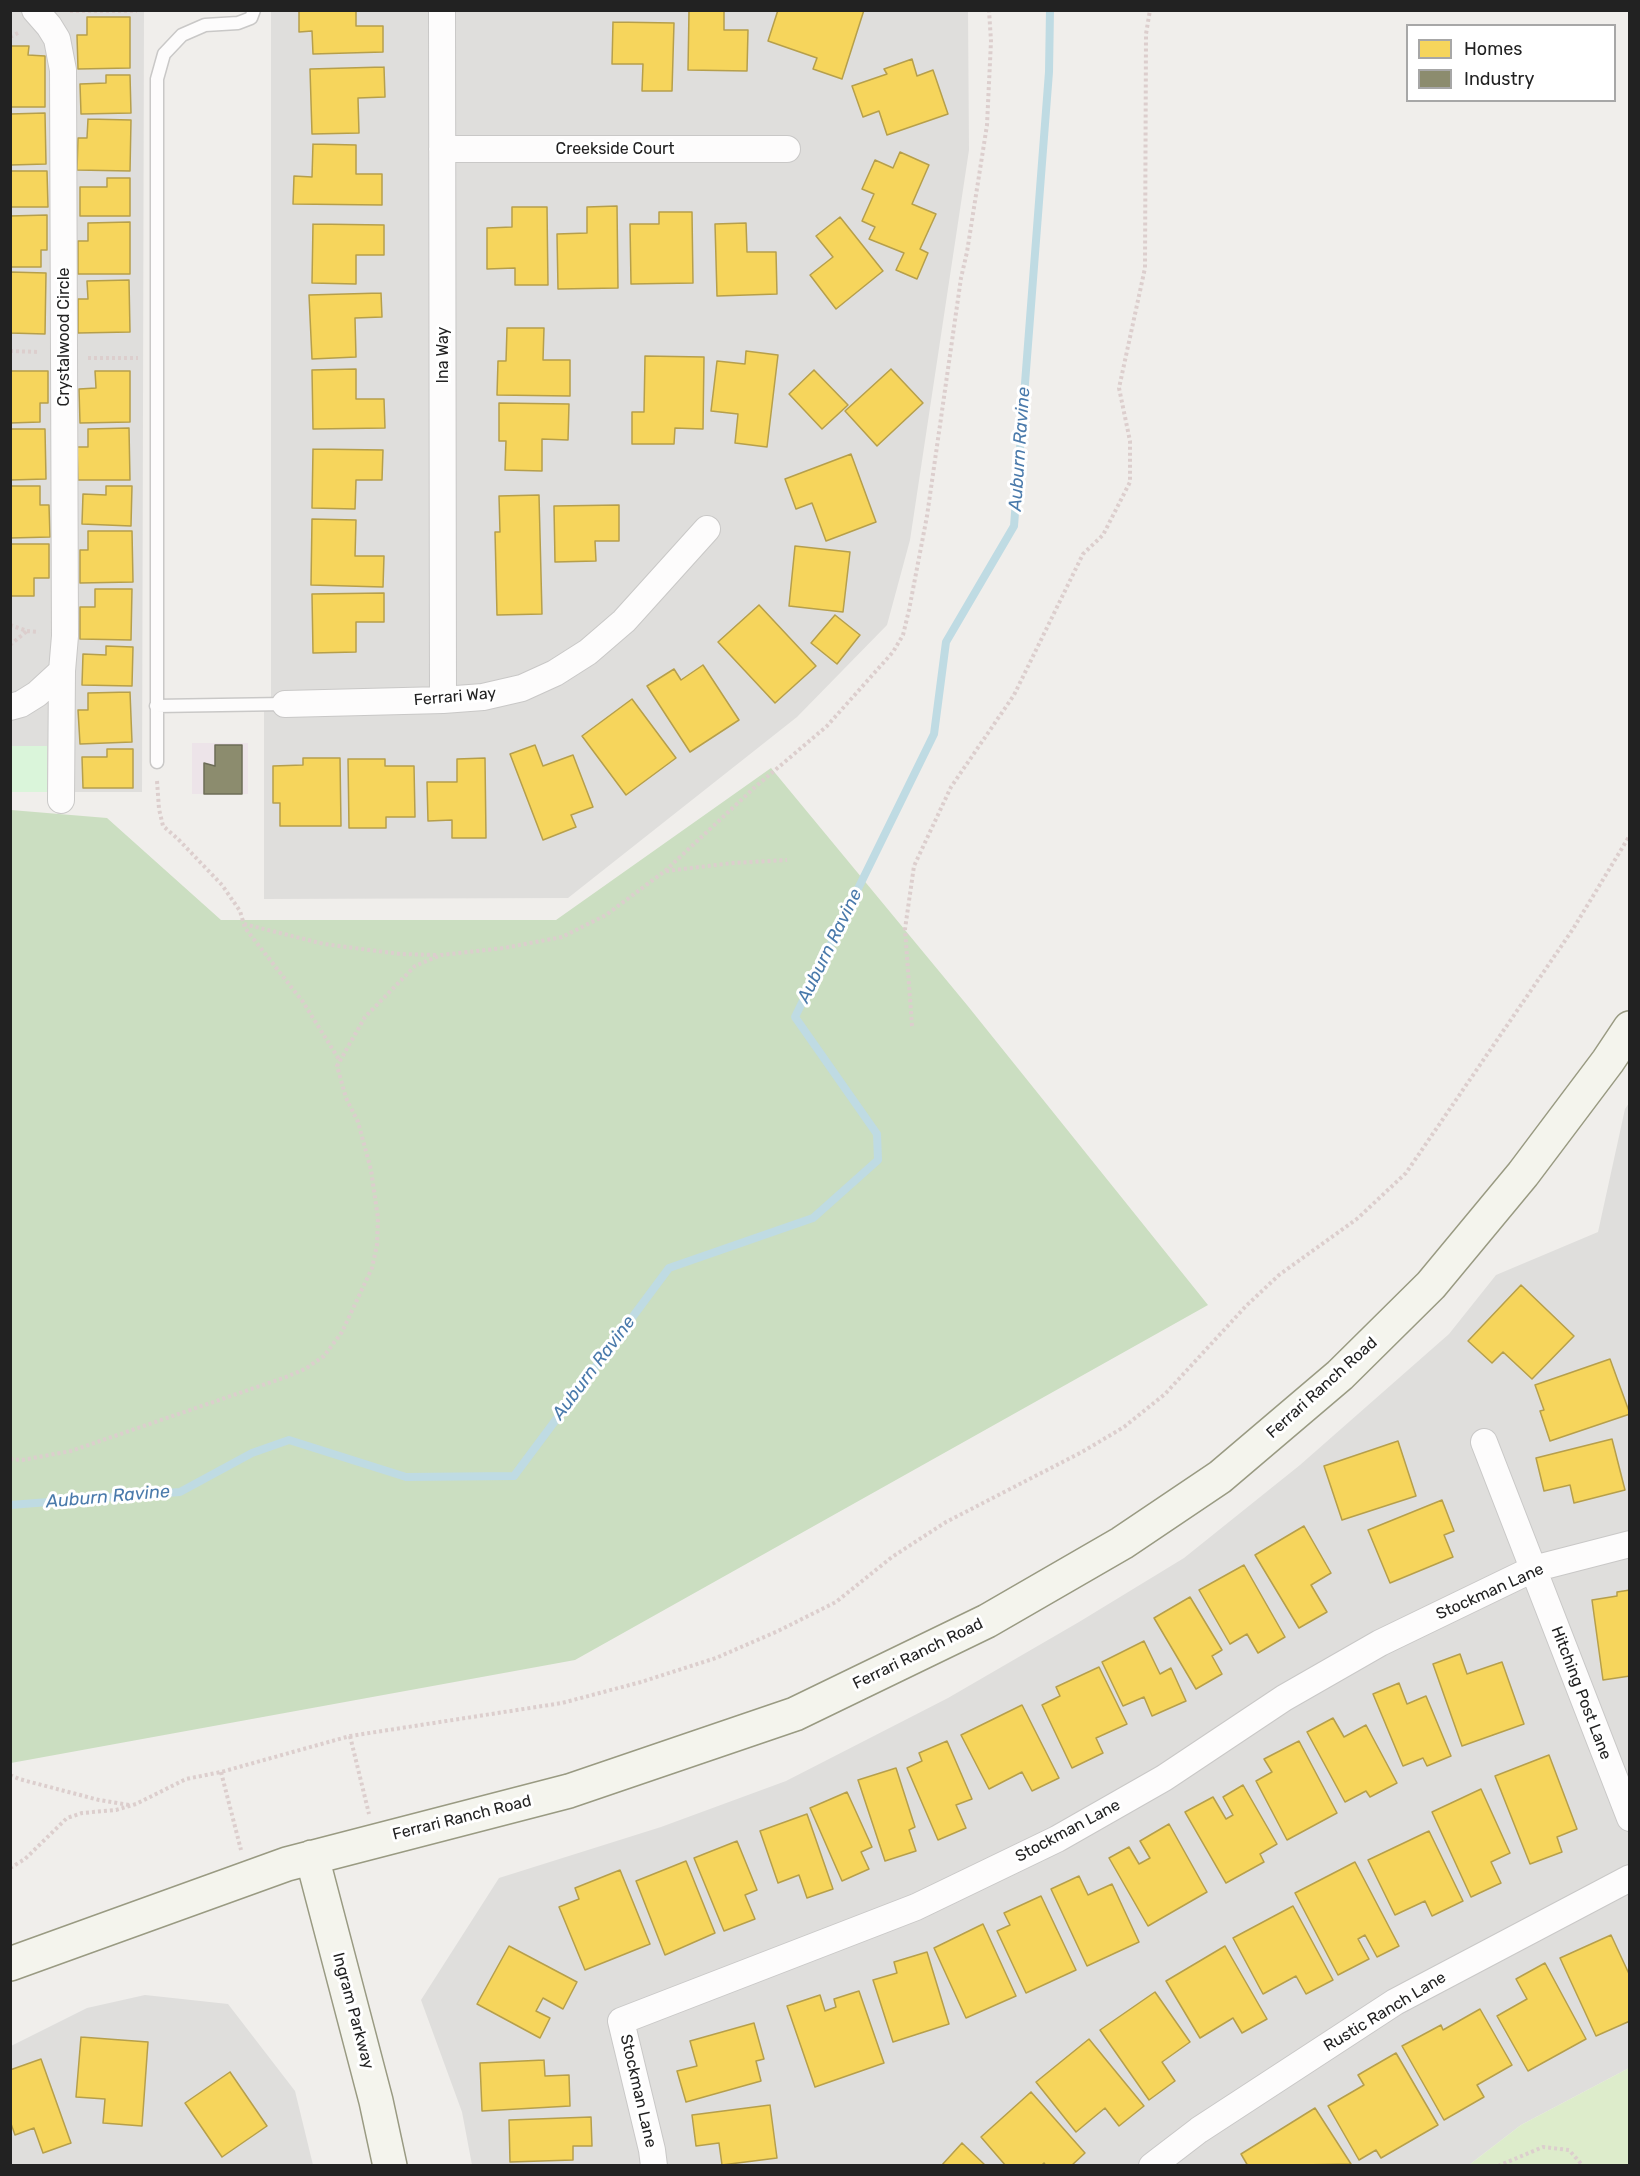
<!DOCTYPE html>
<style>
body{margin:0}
#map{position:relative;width:1640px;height:2176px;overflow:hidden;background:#f0eeeb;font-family:Rubik,sans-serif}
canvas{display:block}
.frame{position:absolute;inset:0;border:12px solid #222;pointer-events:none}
.legend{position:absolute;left:1406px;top:24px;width:210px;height:78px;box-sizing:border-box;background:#fff;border:2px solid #a7a7a7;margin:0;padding:8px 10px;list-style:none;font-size:18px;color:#222}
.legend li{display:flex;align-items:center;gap:12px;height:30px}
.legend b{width:30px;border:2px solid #a7a7a7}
</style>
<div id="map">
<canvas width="1640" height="2176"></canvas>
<div class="frame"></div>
<ul class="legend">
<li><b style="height:16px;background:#f6d55c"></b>Homes</li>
<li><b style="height:16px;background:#8c8c6e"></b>Industry</li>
</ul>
</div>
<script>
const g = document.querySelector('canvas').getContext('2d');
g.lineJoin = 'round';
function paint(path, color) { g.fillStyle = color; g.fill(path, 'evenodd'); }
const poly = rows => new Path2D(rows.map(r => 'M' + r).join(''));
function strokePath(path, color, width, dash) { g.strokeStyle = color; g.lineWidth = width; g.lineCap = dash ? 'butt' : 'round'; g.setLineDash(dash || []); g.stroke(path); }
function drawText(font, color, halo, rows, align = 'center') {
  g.font = font + ' Rubik,sans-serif'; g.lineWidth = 6; g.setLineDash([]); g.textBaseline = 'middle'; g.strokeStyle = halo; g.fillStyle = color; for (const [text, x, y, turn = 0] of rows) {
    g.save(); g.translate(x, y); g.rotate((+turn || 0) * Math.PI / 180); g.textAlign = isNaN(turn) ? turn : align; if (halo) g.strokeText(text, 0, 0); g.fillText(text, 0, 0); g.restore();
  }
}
const residential = poly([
 [10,11,144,11,142,792,47,792,47,747,11,746],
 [271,11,968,11,969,150,910,540,887,625,797,717,568,898,264,899,264,707,271,706],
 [1629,1103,1629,2068,1521,2125,1469,2165,472,2165,462,2112,421,2000,499,1878,661,1827,786,1781,948,1698,1079,1622,1184,1558,1300,1465,1449,1334,1496,1275,1598,1232,1625,1109],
 [145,1995,228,2004,295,2091,313,2165,11,2166,11,2046,87,2008]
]);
const industrial = poly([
 [192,743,248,743,248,794,192,794]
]);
const grass = poly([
 [1629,2068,1629,2165,1469,2165,1521,2125]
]);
const forest = poly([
 [771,768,967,1005,1208,1305,575,1660,11,1763,11,810,107,818,221,920,556,920]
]);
const park = poly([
 [11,746,47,746,47,792,11,792]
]);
const homes = poly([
 [299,10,356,10,356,26,383,26,383,52,313,54,312,31,299,32,299,10],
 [689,10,724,10,724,30,748,30,747,71,688,70,689,10],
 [778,10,864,10,842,79,813,69,817,58,768,41,778,10],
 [87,17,130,17,130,68,78,69,77,35,87,35,87,17],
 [613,22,674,23,672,91,642,91,643,64,612,64,613,22],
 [10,46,29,46,28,55,45,56,45,107,10,107,10,46],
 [912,59,917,76,933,70,948,114,887,135,879,111,863,117,852,86,887,74,884,69,912,59],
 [384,67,385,97,358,98,359,133,312,134,310,69,384,67],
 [106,75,130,75,131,113,81,114,80,84,106,83,106,75],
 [45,113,46,164,10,165,10,114,45,113],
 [88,119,131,120,130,171,77,170,78,138,87,138,88,119],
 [313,144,356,145,356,174,382,174,382,205,293,204,294,176,312,177,313,144],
 [900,152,929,165,912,204,936,214,920,249,928,253,917,279,896,270,904,253,869,239,875,227,862,221,874,194,862,189,875,160,893,168,900,152],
 [10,171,47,171,48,207,10,207,10,171],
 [107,178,130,178,130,216,80,216,80,187,107,187,107,178],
 [617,206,618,288,558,289,557,234,587,233,587,207,617,206],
 [512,207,547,207,548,285,515,285,515,268,487,269,487,228,512,227,512,207],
 [659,212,692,212,693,283,631,284,630,224,659,224,659,212],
 [47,215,47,250,41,250,41,267,10,267,10,216,47,215],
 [840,217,883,271,836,309,810,275,833,257,816,236,840,217],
 [130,222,130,274,78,274,78,241,88,241,88,223,130,222],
 [746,223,747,252,776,252,777,294,717,296,715,224,746,223],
 [313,224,384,225,384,255,356,255,356,284,312,283,313,224],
 [10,272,46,273,45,334,10,333,10,272],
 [129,280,130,332,78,333,78,299,88,299,87,281,129,280],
 [381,293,382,317,355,318,356,357,312,359,309,295,381,293],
 [507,328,544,328,543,360,570,360,570,396,497,395,498,361,506,361,507,328],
 [746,351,778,355,767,447,735,443,738,414,711,411,717,361,745,364,746,351],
 [645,356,704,357,703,429,675,428,674,444,632,444,632,412,644,412,645,356],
 [356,369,356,399,384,399,385,428,313,429,312,370,356,369],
 [891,369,923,403,877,446,845,411,891,369],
 [814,370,848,405,822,429,789,394,814,370],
 [10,371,48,371,48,403,40,403,40,422,10,423,10,371],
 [95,371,130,371,130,422,80,423,79,389,96,388,95,371],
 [499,403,569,404,568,440,542,439,542,471,505,470,506,441,499,441,499,403],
 [129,428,130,480,78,480,77,447,88,447,88,429,129,428],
 [10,429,45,429,46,479,10,480,10,429],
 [313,449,383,450,382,480,356,480,355,509,312,508,313,449],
 [851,454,876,522,826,541,812,503,796,509,785,479,851,454],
 [10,486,40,486,40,505,49,505,50,537,10,538,10,486],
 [106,486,132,486,131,526,82,524,83,494,106,495,106,486],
 [539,495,542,614,497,615,495,532,500,532,499,496,539,495],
 [619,505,619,541,595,541,596,561,555,562,554,506,619,505],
 [312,519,356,520,355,556,384,556,383,587,311,585,312,519],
 [88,531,132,531,133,582,80,583,80,550,88,550,88,531],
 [10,544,49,544,49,578,34,578,34,596,10,596,10,544],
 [795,546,850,552,843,612,789,606,795,546],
 [95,589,132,589,131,640,80,639,80,607,95,607,95,589],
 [384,593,384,622,356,622,356,652,313,653,312,594,384,593],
 [759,605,816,666,775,703,718,642,759,605],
 [835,615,860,635,837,664,811,643,835,615],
 [106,646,133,647,132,686,82,685,83,654,106,655,106,646],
 [703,665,739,720,690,752,647,686,674,669,681,680,703,665],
 [130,692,132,742,80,744,78,710,88,710,88,693,130,692],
 [632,699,676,758,626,795,582,736,632,699],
 [535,745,543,766,573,755,593,807,571,815,576,827,543,840,510,754,535,745],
 [107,749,133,749,133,788,83,788,82,757,107,757,107,749],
 [303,758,340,758,341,826,280,826,280,803,273,803,273,766,303,765,303,758],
 [485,758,486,838,452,838,452,820,428,821,427,782,457,782,457,759,485,758],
 [348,759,385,759,385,766,414,766,415,817,386,817,386,828,349,828,348,759],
 [1521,1285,1574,1336,1532,1379,1503,1352,1492,1363,1468,1341,1521,1285],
 [1610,1359,1630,1414,1550,1441,1540,1411,1544,1410,1535,1385,1610,1359],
 [1612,1439,1625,1490,1574,1503,1570,1485,1544,1491,1536,1458,1612,1439],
 [1398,1441,1416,1496,1342,1520,1324,1466,1398,1441],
 [1442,1500,1454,1531,1444,1535,1453,1557,1390,1583,1368,1530,1442,1500],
 [1304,1526,1331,1573,1311,1585,1327,1612,1299,1628,1255,1555,1304,1526],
 [1244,1565,1285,1637,1258,1653,1247,1634,1230,1644,1199,1590,1244,1565],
 [1630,1590,1630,1676,1603,1680,1592,1600,1617,1596,1617,1592,1630,1590],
 [1190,1597,1222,1650,1212,1656,1222,1674,1196,1689,1154,1618,1190,1597],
 [1144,1641,1160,1674,1171,1668,1186,1701,1152,1716,1144,1697,1123,1706,1102,1662,1144,1641],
 [1460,1654,1467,1674,1502,1662,1524,1724,1462,1746,1433,1664,1460,1654],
 [1099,1667,1127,1724,1096,1738,1103,1753,1072,1768,1042,1705,1060,1696,1056,1687,1099,1667],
 [1399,1683,1407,1704,1426,1696,1451,1756,1427,1766,1423,1758,1403,1766,1373,1694,1399,1683],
 [1022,1705,1059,1778,1032,1791,1022,1772,989,1789,961,1735,1022,1705],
 [1333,1718,1344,1737,1366,1725,1397,1783,1370,1797,1366,1791,1345,1802,1307,1732,1333,1718],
 [947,1741,972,1799,956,1805,966,1828,938,1840,907,1768,922,1761,919,1753,947,1741],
 [1299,1741,1337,1813,1287,1840,1256,1781,1272,1772,1264,1759,1299,1741],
 [1549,1755,1577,1829,1557,1837,1562,1852,1530,1864,1495,1776,1549,1755],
 [896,1768,915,1827,909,1830,916,1851,885,1861,858,1780,896,1768],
 [1243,1785,1277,1844,1260,1854,1264,1862,1226,1883,1185,1812,1213,1797,1226,1819,1233,1815,1223,1797,1243,1785],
 [1481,1789,1510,1853,1491,1862,1501,1883,1471,1897,1432,1812,1481,1789],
 [847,1792,872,1847,861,1852,869,1869,842,1881,810,1808,847,1792],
 [807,1814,833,1889,807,1898,799,1875,778,1883,760,1831,807,1814],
 [1169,1824,1207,1892,1148,1926,1109,1858,1129,1847,1139,1864,1150,1858,1140,1841,1169,1824],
 [1429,1831,1463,1901,1432,1916,1425,1901,1395,1915,1368,1860,1429,1831],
 [737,1841,757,1890,745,1895,755,1919,724,1931,694,1858,737,1841],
 [686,1861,715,1933,665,1955,636,1881,686,1861],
 [1355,1862,1399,1946,1377,1957,1365,1935,1358,1939,1369,1959,1338,1975,1295,1893,1355,1862],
 [620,1870,650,1944,585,1970,559,1907,579,1899,575,1888,620,1870],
 [1079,1876,1088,1895,1112,1884,1139,1942,1087,1966,1051,1889,1079,1876],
 [1041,1896,1076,1970,1026,1993,997,1931,1010,1925,1004,1913,1041,1896],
 [1293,1906,1333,1980,1306,1994,1296,1976,1263,1994,1233,1938,1293,1906],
 [983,1924,1016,1996,966,2018,934,1948,983,1924],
 [1611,1935,1630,1976,1630,2021,1596,2036,1560,1958,1611,1935],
 [509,1946,577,1982,563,2009,543,1998,536,2011,550,2018,540,2038,477,2004,509,1946],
 [1225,1946,1267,2019,1242,2033,1233,2018,1200,2038,1166,1981,1225,1946],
 [927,1952,949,2024,893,2042,873,1980,897,1973,894,1962,927,1952],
 [1545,1963,1586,2039,1528,2071,1497,2016,1527,1999,1516,1979,1545,1963],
 [859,1991,884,2063,815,2087,787,2006,820,1995,825,2011,836,2007,834,1999,859,1991],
 [1155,1992,1190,2042,1162,2062,1175,2081,1149,2100,1100,2030,1155,1992],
 [1480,2009,1512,2065,1477,2085,1484,2097,1444,2120,1402,2046,1441,2025,1443,2030,1480,2009],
 [754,2023,764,2059,756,2061,761,2081,686,2102,677,2071,697,2066,690,2041,754,2023],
 [81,2037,148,2042,142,2126,103,2123,105,2099,76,2097,81,2037],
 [1089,2039,1144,2106,1119,2126,1105,2108,1076,2132,1036,2082,1089,2039],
 [1396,2053,1438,2125,1381,2158,1376,2150,1359,2160,1328,2106,1364,2085,1358,2075,1396,2053],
 [41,2059,71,2143,43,2153,34,2128,15,2135,10,2121,10,2070,41,2059],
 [544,2060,545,2076,569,2075,570,2106,482,2111,480,2063,544,2060],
 [230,2072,267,2126,222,2157,185,2103,230,2072],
 [1031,2092,1085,2153,1071,2166,1046,2166,1044,2163,1041,2166,1006,2166,981,2137,1031,2092],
 [770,2105,777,2158,722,2165,719,2143,696,2146,692,2115,770,2105],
 [1315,2108,1351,2164,1248,2166,1241,2154,1315,2108],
 [591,2117,592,2146,573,2146,573,2160,510,2162,509,2120,591,2117],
 [962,2143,986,2166,941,2166,962,2143]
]);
const industry = poly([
 [215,745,242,745,242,794,204,794,204,763,215,766,215,745]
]);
const stream = poly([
 [10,1505,180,1492,252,1453,289,1440,406,1477,514,1476,669,1268,813,1218,878,1160,877,1134,795,1017,934,734,946,642,1014,526,1049,72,1050,10]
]);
const path = poly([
 [70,11,137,11],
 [10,37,20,32],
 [10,351,40,352],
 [88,358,138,358],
 [10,625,27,631,39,632],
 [10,645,27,631],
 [157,781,159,809,163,826,178,839,222,885,240,911,245,928,303,1002,340,1061],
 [666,871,733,863,787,860],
 [244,924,324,944,400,954,437,955],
 [912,1026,905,929,914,866,951,787,1014,695,1083,554,1103,535,1130,482,1130,441,1119,388,1145,268,1146,34,1150,10],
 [10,1459,22,1460,71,1451,286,1377,305,1369,324,1356,342,1332,372,1268,377,1245,378,1218,371,1170,358,1122,346,1098,337,1066,365,1017,415,966,441,955,504,948,562,937,606,915,665,871,754,788,827,726,893,652,903,635,909,610,927,516,961,278,967,252,987,125,991,41,989,10],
 [350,1736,369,1814],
 [221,1772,241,1850],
 [10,1775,19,1779,99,1800,129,1805],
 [10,1868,25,1859,67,1818,82,1813,116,1810,136,1804,186,1779,221,1772,350,1736,562,1703,641,1682,716,1658,778,1631,836,1602,892,1557,946,1522,1082,1452,1124,1427,1165,1394,1246,1306,1279,1275,1358,1218,1406,1173,1573,929,1630,835],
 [1498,2166,1543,2147,1569,2150,1583,2166]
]);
const lane = poly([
 [156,706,285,704],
 [157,762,157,79,164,54,182,35,205,25,238,23,251,18,254,10]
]);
const street = poly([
 [35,10,49,26,57,39,63,70,65,636,62,671,61,800],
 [442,10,443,700],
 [442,149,787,149],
 [285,704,443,700,483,697,522,688,555,673,588,652,624,621,707,529],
 [10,707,21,704,37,694,62,671],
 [1484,1442,1630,1818],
 [654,2166,652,2150,621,2021,916,1907,1057,1839,1164,1778,1284,1698,1380,1643,1533,1569,1630,1544],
 [1152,2166,1199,2130,1395,2002,1630,1878]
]);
const secondary = poly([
 [312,1857,376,2101,390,2166],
 [10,1964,287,1864,569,1791,795,1714,987,1621,1122,1543,1220,1477,1340,1375,1431,1285,1523,1174,1608,1061,1630,1028]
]);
const streetNames = [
 ["Creekside Court",615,149],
 ["Crystalwood Circle",64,337,-90],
 ["Ina Way",443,355,-90],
 ["Ferrari Way",455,697,-5],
 ["Ferrari Ranch Road",1322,1388,-42],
 ["Stockman Lane",1490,1592,-24],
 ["Ferrari Ranch Road",918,1654,-26],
 ["Hitching Post Lane",1581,1693,69],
 ["Ferrari Ranch Road",462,1818,-14],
 ["Stockman Lane",1068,1831,-28],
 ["Ingram Parkway",353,2011,75],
 ["Rustic Ranch Lane",1385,2012,-31],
 ["Stockman Lane",638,2091,77]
];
const waterNames = [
 ["Auburn Ravine",1020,449,-86],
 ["Auburn Ravine",830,946,-64],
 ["Auburn Ravine",594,1368,-53],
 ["Auburn Ravine",108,1497,-5]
];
paint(residential, '#dfdedc');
paint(industrial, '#ede4e9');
paint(grass, '#ddeccb');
paint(forest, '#cbdec1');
paint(park, '#daf5da');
paint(homes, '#f6d55c');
strokePath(homes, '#b69f4b', 1.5);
paint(industry, '#8c8c6e');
strokePath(industry, '#6c6c57', 1.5);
strokePath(stream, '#bfdbe3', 8);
strokePath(lane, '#c9c8c7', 15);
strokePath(street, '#c9c8c7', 28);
strokePath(secondary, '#999a82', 36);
strokePath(path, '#dccecd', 4, [3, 3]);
strokePath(lane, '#fdfcfc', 12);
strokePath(street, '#fdfcfc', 26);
strokePath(secondary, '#f4f4ed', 33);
drawText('16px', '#222', '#fff', streetNames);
drawText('italic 18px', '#4a7aab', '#fff', waterNames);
</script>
